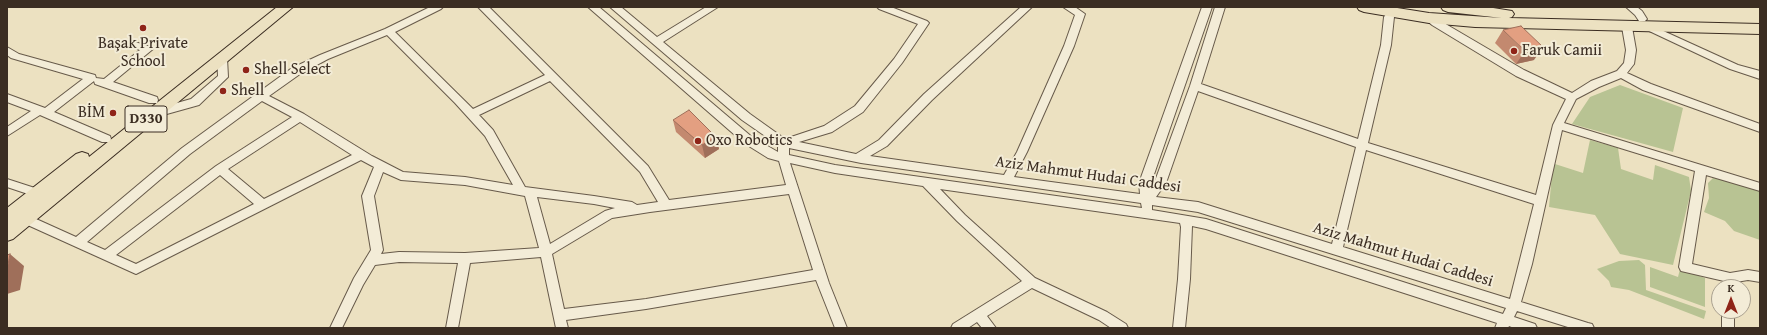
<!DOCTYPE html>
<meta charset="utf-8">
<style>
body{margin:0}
#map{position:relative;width:1767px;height:335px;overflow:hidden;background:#ece1c1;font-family:"Gentium Book Plus",serif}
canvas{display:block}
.frame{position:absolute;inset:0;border:8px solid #3b2d22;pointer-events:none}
.north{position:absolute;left:1711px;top:279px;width:40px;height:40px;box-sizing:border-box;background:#f3ecd7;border:1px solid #a9a08f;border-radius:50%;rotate:0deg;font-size:11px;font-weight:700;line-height:16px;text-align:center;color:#3b2d22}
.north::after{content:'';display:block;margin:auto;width:14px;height:18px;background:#8f2418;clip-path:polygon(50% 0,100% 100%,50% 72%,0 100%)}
</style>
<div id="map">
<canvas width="1767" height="335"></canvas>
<div class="frame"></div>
<div class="north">K</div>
</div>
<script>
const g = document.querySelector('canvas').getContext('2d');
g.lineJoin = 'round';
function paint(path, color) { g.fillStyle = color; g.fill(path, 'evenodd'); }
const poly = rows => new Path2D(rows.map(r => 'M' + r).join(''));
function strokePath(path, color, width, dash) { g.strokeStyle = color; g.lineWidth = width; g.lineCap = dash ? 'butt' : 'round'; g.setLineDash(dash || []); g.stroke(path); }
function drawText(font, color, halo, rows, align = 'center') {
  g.font = font + ' "Gentium Book Plus",serif'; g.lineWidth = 4; g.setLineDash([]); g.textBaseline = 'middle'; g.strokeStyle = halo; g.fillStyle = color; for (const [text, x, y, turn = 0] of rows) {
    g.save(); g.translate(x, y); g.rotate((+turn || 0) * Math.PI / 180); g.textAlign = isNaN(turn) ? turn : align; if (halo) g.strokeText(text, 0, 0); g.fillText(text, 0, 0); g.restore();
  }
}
const green = poly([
 [1620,85,1683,108,1673,152,1572,124,1590,97],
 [1590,140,1618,148,1621,169,1653,180,1655,165,1689,177,1691,191,1673,265,1620,254,1595,215,1549,207,1552,174,1555,164,1583,173],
 [1713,178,1725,180,1760,190,1760,240,1734,231,1725,221,1704,212,1709,198,1708,183],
 [1639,260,1645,265,1646,290,1706,311,1704,319,1629,290,1611,287,1609,281,1597,269,1619,261],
 [1650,267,1678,277,1680,269,1705,278,1705,307,1650,287]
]);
const minor = poly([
 [430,7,443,7,441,9,395,32,473,109,545,75,478,7,489,7,648,166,669,200,786,185,779,161,768,158,744,143,588,7,599,7,752,137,778,152,778,145,742,120,610,7,621,7,657,37,706,7,718,7,663,42,750,114,785,139,824,126,855,106,894,59,918,24,879,9,877,7,891,7,927,21,929,23,902,63,863,112,832,132,799,142,856,154,879,140,924,94,1021,7,1032,7,932,100,887,146,870,156,1004,175,1017,152,1064,46,1075,15,1063,7,1075,7,1085,14,1074,46,1027,152,1014,177,1140,194,1139,183,1202,7,1212,7,1151,183,1151,187,1155,181,1190,86,1215,7,1225,7,1201,84,1358,139,1381,45,1384,17,1389,10,1395,10,1397,12,1394,17,1391,45,1368,143,1536,195,1553,125,1566,99,1516,76,1432,25,1424,18,1426,16,1432,16,1524,70,1572,93,1591,81,1617,71,1624,63,1626,50,1622,27,1627,24,1632,27,1636,50,1634,64,1627,73,1651,84,1760,124,1760,132,1643,90,1621,78,1599,87,1576,99,1564,123,1760,183,1760,191,1706,175,1692,264,1730,273,1748,270,1760,272,1760,282,1748,280,1736,282,1735,287,1723,287,1724,281,1681,271,1679,267,1695,171,1562,130,1532,264,1521,302,1588,323,1592,324,1594,328,1571,328,1517,311,1514,317,1535,324,1537,328,1514,328,1509,326,1508,328,1495,328,1497,323,1206,229,1192,226,1190,279,1185,328,1173,328,1178,279,1181,227,1180,223,940,189,965,215,1035,278,1107,312,1126,324,1128,328,1111,328,1099,320,1032,288,987,316,996,328,982,328,977,322,968,328,951,328,953,324,1022,281,957,221,923,186,835,173,790,163,829,283,847,328,835,328,816,280,646,309,566,320,568,328,556,328,541,257,470,263,458,328,446,328,458,263,399,262,375,265,363,285,342,328,330,328,354,278,371,250,362,196,374,167,361,160,136,274,21,222,19,219,21,216,25,214,76,237,182,148,292,68,320,55,385,29,430,7],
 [387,35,455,103,485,136,513,185,465,177,403,172,372,156,304,114,269,96,300,74,328,59,387,35],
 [550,81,640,172,658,202,637,205,632,202,594,196,525,187,493,130,479,115,550,81],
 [1198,91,1356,147,1332,244,1198,202,1156,197,1166,183,1198,91],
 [262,101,292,117,216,166,105,250,87,242,190,154,262,101],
 [300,122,352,155,264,199,228,169,300,122],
 [789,148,861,163,1141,203,1142,208,835,165,789,155,789,148],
 [1366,150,1534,204,1510,299,1343,247,1366,150],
 [383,172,401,180,465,185,525,196,539,248,465,253,399,252,381,254,383,250,374,196,383,172],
 [220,175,254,204,136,264,116,255,220,175],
 [789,194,813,270,646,299,564,309,552,254,612,218,650,212,789,194],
 [537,197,594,204,615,208,605,211,550,244,537,197],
 [1152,205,1198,212,1506,308,1503,314,1206,219,1152,210,1152,205],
 [1626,7,1637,7,1642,11,1647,19,1645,21,1639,21,1635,15,1626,7],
 [1648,24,1738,65,1760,71,1760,79,1730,69,1645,29,1643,27,1645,25,1648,24],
 [135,42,151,47,153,49,113,82,157,97,158,100,157,103,149,103,95,84,94,81,54,112,110,136,111,139,110,142,102,142,40,115,7,136,7,127,31,111,7,102,7,94,45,108,83,79,11,58,7,55,7,47,19,54,95,75,96,78,104,79,140,50,132,47,130,45,135,42],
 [222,55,227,58,228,77,199,105,156,117,152,116,151,113,152,110,191,99,218,76,217,58,222,55],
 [7,179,41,190,43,193,41,196,37,197,7,187,7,179],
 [1722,311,1734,311,1734,328,1722,328,1722,311]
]);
const highway = poly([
 [277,7,293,7,13,239,7,241,7,208,76,154,82,152,88,154,89,157,277,7],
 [1357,7,1391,7,1429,13,1502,18,1448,12,1443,10,1441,7,1487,7,1512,11,1514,14,1512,17,1509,18,1760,24,1760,34,1475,27,1429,23,1364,12,1359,10,1357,7]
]);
const wall = poly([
 [1503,30,1534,60,1516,64,1495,43],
 [673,120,716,137,719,149,705,158,676,132]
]);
const shadedWall = poly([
 [1543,47,1534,60,1516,64,1525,51],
 [716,137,719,149,705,158,702,145],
 [10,254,24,266,20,290,7,294,7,270]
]);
const building = poly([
 [1521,26,1543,47,1525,51,1503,30,1521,26],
 [689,110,716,137,702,145,673,120,689,110],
 [10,254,7,270,7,255,10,254]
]);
const markers = [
 [143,28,4,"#8f2418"],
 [1514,51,4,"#8f2418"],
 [246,70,4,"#8f2418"],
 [223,91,4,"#8f2418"],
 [113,113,4,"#8f2418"],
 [698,141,4,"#8f2418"]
];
const shields = [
 [146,119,42]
];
const shieldNames = [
 ["D330",146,119]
];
const poiNames = [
 ["Başak Private",143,44,"center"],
 ["School",143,62,"center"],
 ["Faruk Camii",1522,51],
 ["Shell Select",254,70],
 ["Shell",231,91],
 ["BİM",105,113,"right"],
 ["Oxo Robotics",706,141]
];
const streetNames = [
 ["Aziz Mahmut Hudai Caddesi",1088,175,8],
 ["Aziz Mahmut Hudai Caddesi",1403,255,17]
];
paint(green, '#b8c393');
strokePath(minor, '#675a4a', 2);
strokePath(highway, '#3b2d22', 2);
paint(minor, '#f3ecd7');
paint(highway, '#ece1c1');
paint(wall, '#c3896f');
paint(shadedWall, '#9f6f5a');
paint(building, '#e39f81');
strokePath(building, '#9f6f5a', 1);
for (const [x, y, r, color] of markers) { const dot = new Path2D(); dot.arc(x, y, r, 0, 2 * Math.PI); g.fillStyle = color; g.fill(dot); strokePath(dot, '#f3ecd7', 1.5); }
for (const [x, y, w] of shields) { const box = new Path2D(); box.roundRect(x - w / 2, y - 13, w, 26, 3); g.fillStyle = '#f3ecd7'; g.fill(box); strokePath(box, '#3b2d22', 1); }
drawText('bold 15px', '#3b2d22', null, shieldNames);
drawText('16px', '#3b2d22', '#f3ecd7', poiNames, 'left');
drawText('16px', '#3b2d22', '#f3ecd7', streetNames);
</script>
